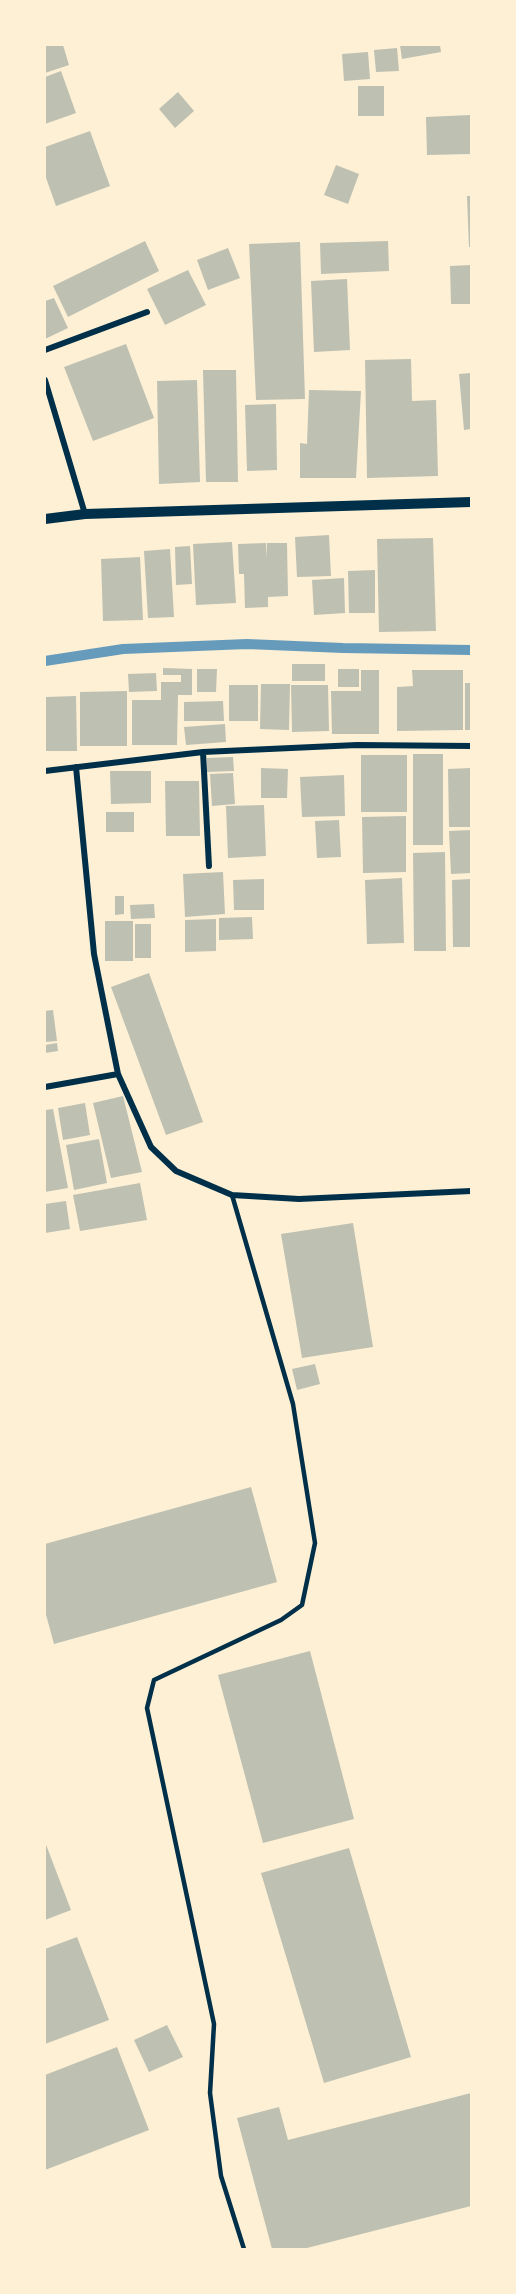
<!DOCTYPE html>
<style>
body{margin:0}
#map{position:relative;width:516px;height:2294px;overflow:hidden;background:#fdf0d5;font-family:"Varela Round",sans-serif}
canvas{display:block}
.frame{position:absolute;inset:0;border:46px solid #fdf0d5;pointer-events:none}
</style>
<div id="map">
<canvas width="516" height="2294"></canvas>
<div class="frame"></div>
</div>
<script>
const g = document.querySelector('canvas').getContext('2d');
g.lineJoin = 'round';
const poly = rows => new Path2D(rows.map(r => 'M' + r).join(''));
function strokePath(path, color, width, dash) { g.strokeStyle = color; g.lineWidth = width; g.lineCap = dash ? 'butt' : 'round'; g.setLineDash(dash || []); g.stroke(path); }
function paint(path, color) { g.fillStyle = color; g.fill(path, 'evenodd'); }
const stream = poly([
 [45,661,123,649,247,644,343,648,471,650]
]);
const building = poly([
 [45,45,63,45,69,65,45,73],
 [400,45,440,45,441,52,402,59],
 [397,48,399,71,376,72,374,50],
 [368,52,370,79,344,81,342,54],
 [61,71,76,113,45,124,45,77],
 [358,86,384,86,384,116,358,116],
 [178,92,194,111,175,128,159,109],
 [471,115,471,154,427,155,426,117],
 [90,131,110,186,56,206,45,175,45,147],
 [336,165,359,174,348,204,324,195],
 [467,196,471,196,471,247,469,247],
 [145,241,159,271,68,317,53,286],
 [388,241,389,271,321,274,320,243],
 [300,242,305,399,256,400,249,244],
 [228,248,240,278,208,290,197,260],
 [471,265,471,304,451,304,450,266],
 [188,270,206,305,165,325,147,289],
 [347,279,350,350,314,352,311,281],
 [54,298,68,328,45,339,45,301],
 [126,344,154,418,93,441,64,367],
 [411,359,412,401,436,400,438,476,367,478,365,360],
 [203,370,236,370,238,482,206,482],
 [471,373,471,429,464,430,459,374],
 [197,380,200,482,159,484,157,381],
 [309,390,361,391,356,478,300,478,300,443,307,444],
 [276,404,277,470,247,471,245,405],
 [329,535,331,576,297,577,295,537],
 [433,538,436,631,379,632,377,539],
 [232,542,236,603,196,605,193,544],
 [266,543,267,559,267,543,287,543,288,596,268,597,268,607,245,608,244,574,239,574,238,544],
 [190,546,192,584,176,585,175,547],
 [170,549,174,617,148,618,144,551],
 [140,557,143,620,103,621,101,559],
 [375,570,375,613,349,613,348,571],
 [344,578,345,613,314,615,312,580],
 [292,664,325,664,325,681,292,681],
 [163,668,192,669,192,695,178,695,177,745,132,745,132,700,161,700,161,682,181,682,181,675,163,675],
 [197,669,217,669,216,692,197,692],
 [338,669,359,669,359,687,338,687],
 [361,670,379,670,379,734,332,734,331,691,361,691],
 [412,670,463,670,463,730,397,731,397,687,413,686],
 [156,673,157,691,129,692,128,674],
 [465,683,471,683,471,730,465,730],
 [261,684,290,684,289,730,260,729],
 [229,685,258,685,258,721,229,721],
 [291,685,328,685,329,731,292,732],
 [127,691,127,746,80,746,80,692],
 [76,696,77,751,45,751,45,697],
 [223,701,224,721,184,721,184,702],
 [225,724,226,742,186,745,184,727],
 [413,754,443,754,443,845,413,845],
 [361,755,407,755,407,812,361,812],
 [233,757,234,771,207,772,207,758],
 [261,768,288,769,287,798,261,798],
 [471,768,471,827,449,827,448,769],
 [110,771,151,771,151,803,111,804],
 [233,773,235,804,212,806,210,774],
 [344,775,345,816,302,817,300,777],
 [165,781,199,781,200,836,166,836],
 [264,805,266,856,228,858,226,806],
 [106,812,134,812,134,832,106,832],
 [406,816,406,872,363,873,362,817],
 [339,820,341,857,317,858,315,821],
 [471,830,471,873,451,874,449,831],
 [445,852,446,951,414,951,413,853],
 [223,872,225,914,185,917,183,874],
 [402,878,404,943,367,944,365,880],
 [264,879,264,910,234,910,233,880],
 [471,879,471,947,453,947,452,880],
 [115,896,124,896,124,914,115,915],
 [154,904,155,918,131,919,130,905],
 [252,917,253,939,219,940,219,918],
 [216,919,216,951,185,952,185,920],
 [105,921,133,921,133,961,105,961],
 [135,924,151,924,151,958,135,958],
 [149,973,203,1122,166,1135,111,987],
 [53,1010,57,1041,45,1042,45,1011],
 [57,1043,58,1051,45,1053,45,1045],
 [123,1096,142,1172,111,1178,93,1103],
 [85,1103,90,1135,63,1140,58,1108],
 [53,1109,68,1188,45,1192,45,1110],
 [99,1139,107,1183,74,1190,66,1145],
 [140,1183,147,1220,80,1231,73,1195],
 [66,1201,70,1229,45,1233,45,1204],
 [353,1223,373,1347,302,1358,281,1234],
 [315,1364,320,1384,297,1390,292,1369],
 [251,1487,277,1582,54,1644,45,1611,45,1544],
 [310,1651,354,1819,263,1843,218,1675],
 [45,1842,71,1910,45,1920],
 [349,1848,411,2057,324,2083,261,1873],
 [77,1937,109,2020,45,2044,45,1949],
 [167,2025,183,2057,149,2072,134,2040],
 [117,2047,149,2130,45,2170,45,2075],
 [471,2093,471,2206,303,2249,272,2249,237,2118,279,2107,288,2140]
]);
const service = poly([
 [232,1195,293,1404,315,1543,302,1605,281,1620,154,1680,147,1708,214,2024,210,2093,221,2176,244,2249]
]);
const minor = poly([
 [45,350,147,312],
 [45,380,85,514],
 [203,752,209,866],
 [76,767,94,954,118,1074,151,1147,176,1171,232,1195,299,1199,471,1191],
 [45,771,203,752,357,745,471,746],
 [45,1087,118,1074]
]);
const tertiary = poly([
 [45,519,85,514,471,502]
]);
strokePath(stream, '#669bbc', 10);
paint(building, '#bec0b2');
strokePath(service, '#003049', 4.5);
strokePath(minor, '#003049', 6);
strokePath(tertiary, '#003049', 10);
</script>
